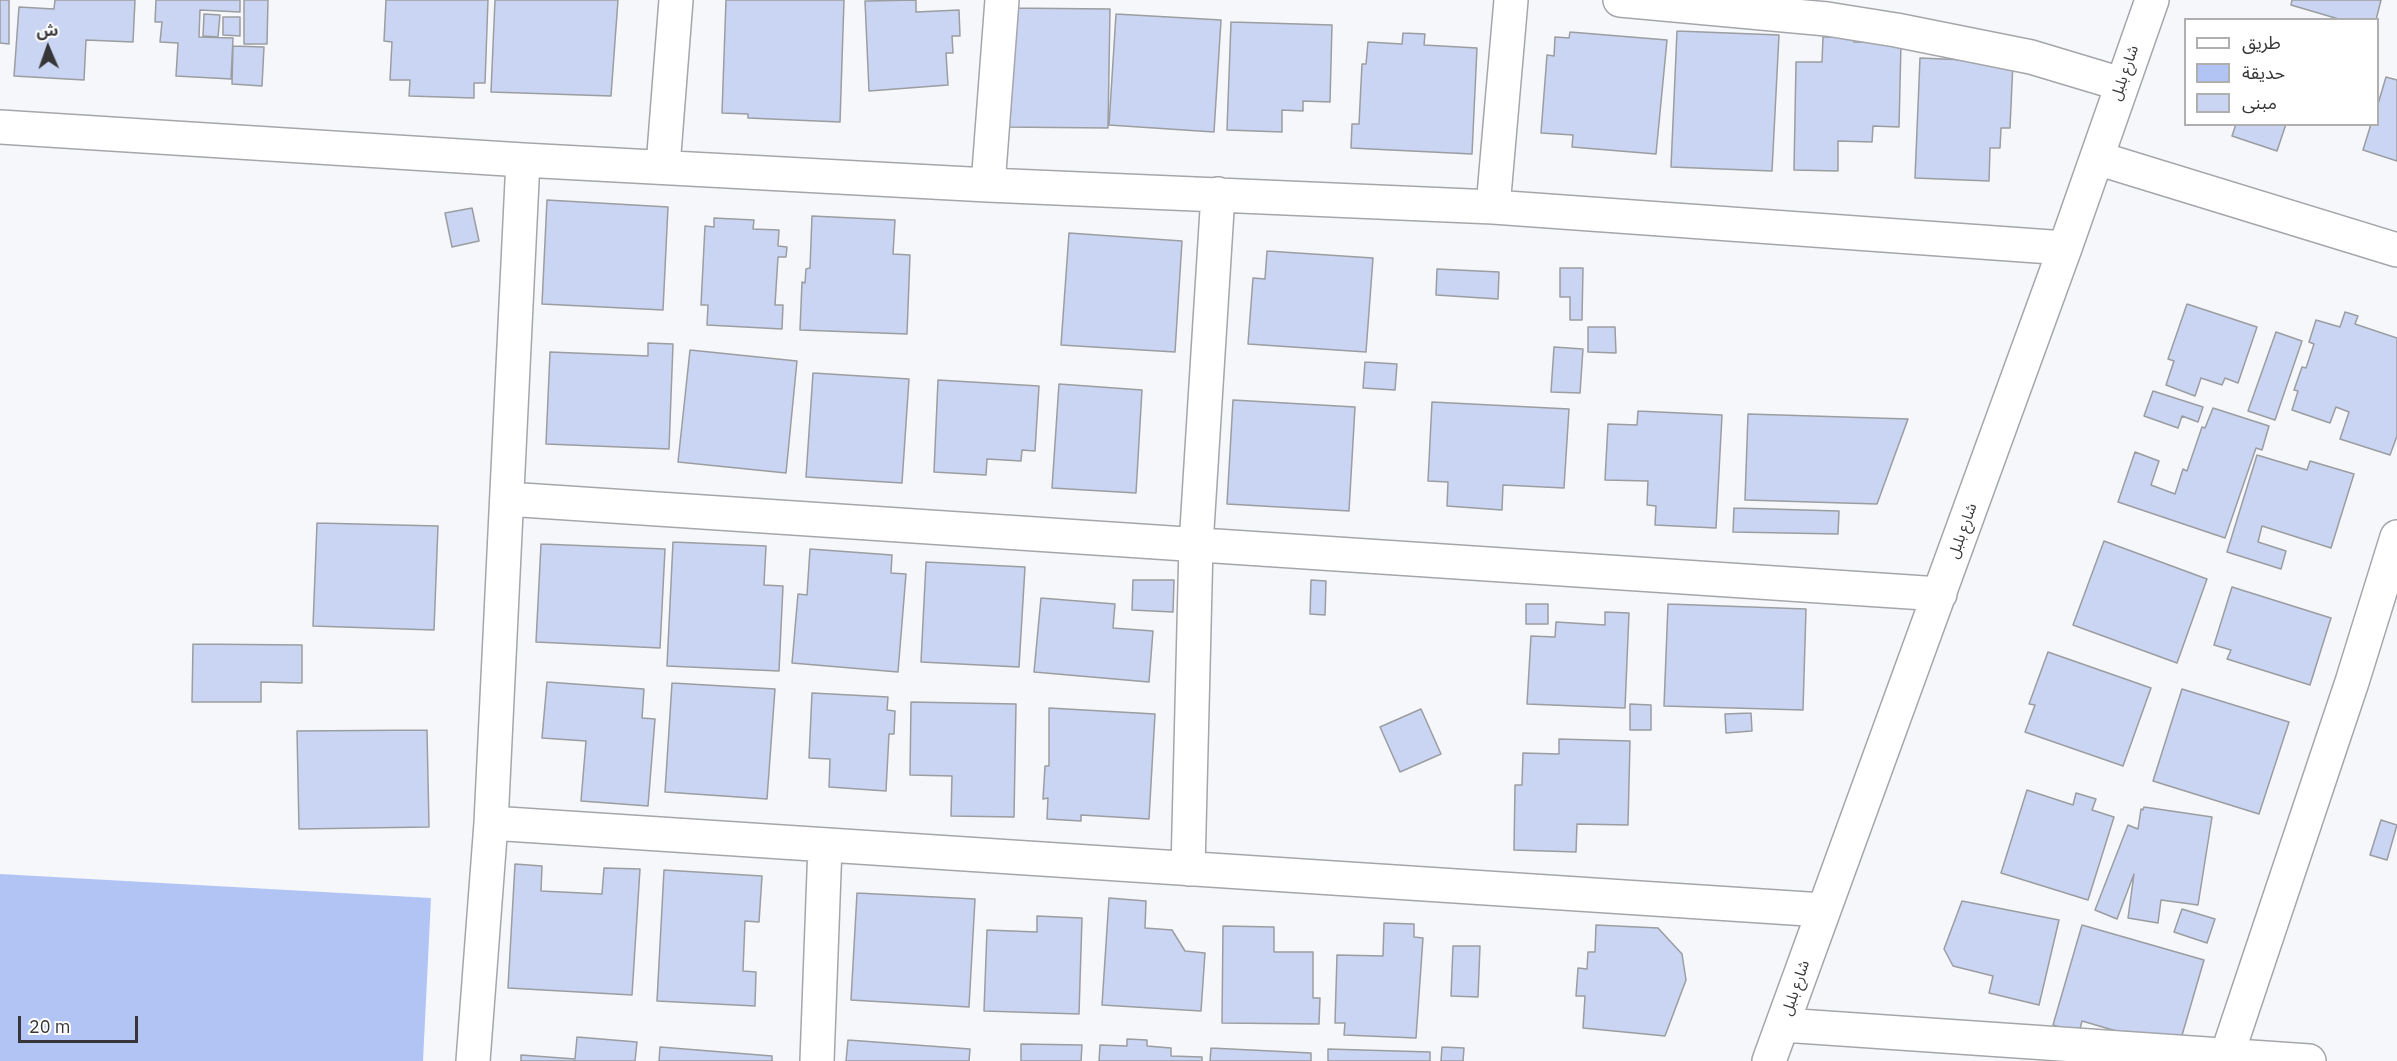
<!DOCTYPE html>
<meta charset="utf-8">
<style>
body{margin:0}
#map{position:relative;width:2397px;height:1061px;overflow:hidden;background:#f5f7fa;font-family:"IBM Plex Sans","Noto Sans Arabic",sans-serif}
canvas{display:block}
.legend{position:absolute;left:2184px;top:18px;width:195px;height:108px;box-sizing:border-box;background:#fff;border:2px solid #afafaf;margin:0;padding:8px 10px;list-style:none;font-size:18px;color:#363638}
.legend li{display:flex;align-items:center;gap:12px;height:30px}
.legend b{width:30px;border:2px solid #afafaf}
.north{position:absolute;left:18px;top:18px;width:60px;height:60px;-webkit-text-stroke:4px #fff;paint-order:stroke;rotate:358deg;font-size:16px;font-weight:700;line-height:24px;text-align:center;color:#363638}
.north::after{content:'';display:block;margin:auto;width:21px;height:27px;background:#363638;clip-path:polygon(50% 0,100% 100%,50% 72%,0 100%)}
.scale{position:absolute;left:18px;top:1016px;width:120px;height:27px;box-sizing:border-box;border:3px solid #363638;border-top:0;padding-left:8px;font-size:18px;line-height:21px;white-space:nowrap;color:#363638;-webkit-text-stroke:4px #fff;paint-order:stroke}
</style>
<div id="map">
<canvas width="2397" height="1061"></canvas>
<ul class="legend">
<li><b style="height:8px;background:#fff"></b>طريق</li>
<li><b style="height:16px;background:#b2c4f4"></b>حديقة</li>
<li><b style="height:16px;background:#c9d5f2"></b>مبنى</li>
</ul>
<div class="north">ش</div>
<div class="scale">20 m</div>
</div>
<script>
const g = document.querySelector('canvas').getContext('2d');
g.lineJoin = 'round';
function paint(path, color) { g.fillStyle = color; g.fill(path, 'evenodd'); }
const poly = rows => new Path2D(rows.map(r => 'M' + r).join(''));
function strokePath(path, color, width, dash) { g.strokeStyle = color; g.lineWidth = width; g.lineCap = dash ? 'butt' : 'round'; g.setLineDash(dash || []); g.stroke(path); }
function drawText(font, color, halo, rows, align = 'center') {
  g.font = font + ' "IBM Plex Sans","Noto Sans Arabic",sans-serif'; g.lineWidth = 5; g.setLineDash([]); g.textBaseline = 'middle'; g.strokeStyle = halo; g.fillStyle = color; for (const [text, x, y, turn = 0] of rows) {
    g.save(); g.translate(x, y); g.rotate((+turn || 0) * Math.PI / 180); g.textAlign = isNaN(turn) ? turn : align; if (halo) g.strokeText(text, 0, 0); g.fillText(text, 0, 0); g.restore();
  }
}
const green = poly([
 [0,874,431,898,423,1061,0,1061]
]);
const building = poly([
 [0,0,9,0,9,44,0,43,0,0],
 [55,0,135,0,133,42,86,40,84,80,14,76,19,7,54,9,55,0],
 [156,0,240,0,240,12,200,10,199,37,233,38,231,79,176,76,178,43,160,42,162,22,155,22,156,0],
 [244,0,268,0,267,44,244,44,244,0],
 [386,0,488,0,485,83,474,83,474,98,409,96,410,80,390,80,392,42,384,41,386,0],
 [495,0,618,0,611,96,491,92,495,0],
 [726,0,844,0,840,122,748,118,748,114,722,113,726,0],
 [916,0,916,12,959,10,960,36,952,36,953,53,946,53,948,85,869,91,865,1,916,0],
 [2292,0,2381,0,2376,20,2342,20,2291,5,2292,0],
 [1005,8,1110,9,1108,128,1003,127,1005,8],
 [204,14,220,15,218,37,203,36,204,14],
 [1116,14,1221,20,1214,132,1109,125,1116,14],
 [223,17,240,17,240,36,223,35,223,17],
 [1231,22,1332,25,1330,102,1303,101,1303,111,1282,110,1282,132,1227,130,1231,22],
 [1677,31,1779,35,1772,171,1671,167,1677,31],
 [1570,32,1667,40,1656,154,1572,147,1573,135,1541,133,1547,55,1554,56,1555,37,1569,38,1570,32],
 [1403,33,1425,34,1424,45,1477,48,1472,154,1351,148,1352,124,1359,124,1362,64,1366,64,1368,42,1402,44,1403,33],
 [1823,37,1853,37,1854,42,1901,43,1899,127,1873,126,1872,142,1838,141,1838,171,1794,170,1796,62,1822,62,1823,37],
 [233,46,264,47,262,86,232,84,233,46],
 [1920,58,2013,62,2010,128,2001,128,2000,148,1990,148,1989,181,1915,178,1920,58],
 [2386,77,2397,80,2397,161,2363,150,2371,124,2378,124,2378,104,2386,77],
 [2236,124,2286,124,2277,151,2232,136,2236,124],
 [547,200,668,207,663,310,542,304,547,200],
 [472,208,479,241,452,247,445,213,472,208],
 [812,216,895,220,893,254,910,255,907,334,800,330,802,282,805,283,806,269,810,268,812,216],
 [714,218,754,220,753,229,779,230,778,246,787,247,786,257,778,257,775,305,783,305,782,329,707,325,708,305,701,305,705,226,714,227,714,218],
 [1069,233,1182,241,1175,352,1061,345,1069,233],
 [1267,251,1373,258,1366,352,1248,344,1253,278,1265,279,1267,251],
 [1560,268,1583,268,1582,320,1570,320,1570,297,1560,297,1560,268],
 [1437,269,1499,272,1498,299,1436,295,1437,269],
 [2187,304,2257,327,2238,383,2225,378,2222,385,2201,378,2195,396,2166,385,2174,361,2168,359,2187,304],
 [2345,312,2358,316,2355,324,2397,338,2397,436,2390,455,2340,439,2349,412,2336,407,2330,423,2292,410,2298,391,2294,390,2302,367,2306,368,2314,344,2309,342,2316,320,2340,327,2345,312],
 [1588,327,1615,327,1616,353,1588,352,1588,327],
 [2276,332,2302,341,2275,420,2248,411,2276,332],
 [648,343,673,344,669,449,546,444,550,352,648,356,648,343],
 [1554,347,1583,349,1580,393,1551,392,1554,347],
 [690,350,797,361,786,473,678,462,690,350],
 [1365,362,1397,364,1395,390,1363,388,1365,362],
 [813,373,909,379,902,483,806,477,813,373],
 [938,380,1039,386,1035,451,1022,450,1021,461,987,459,986,475,934,472,938,380],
 [1059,384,1142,390,1136,493,1052,488,1059,384],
 [2153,391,2203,407,2198,422,2182,416,2178,428,2144,416,2153,391],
 [1233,400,1355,407,1349,511,1227,504,1233,400],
 [1432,402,1569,409,1564,488,1503,485,1502,510,1447,506,1448,482,1428,481,1432,402],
 [2213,408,2269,426,2262,450,2256,448,2225,538,2118,502,2135,452,2159,461,2151,485,2175,494,2183,469,2187,471,2202,427,2205,428,2213,408],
 [1638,411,1722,415,1716,528,1655,525,1656,506,1647,505,1648,481,1605,480,1608,424,1637,425,1638,411],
 [1748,414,1908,419,1877,504,1745,500,1748,414],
 [2257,455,2307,470,2310,461,2354,474,2331,548,2262,526,2258,542,2286,551,2281,569,2227,552,2257,455],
 [1734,508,1839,511,1838,534,1733,532,1734,508],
 [317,523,438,526,434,630,313,626,317,523],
 [2104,541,2207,579,2177,663,2073,625,2104,541],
 [673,542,766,546,764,585,783,586,779,671,667,666,673,542],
 [541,544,665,549,660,648,536,642,541,544],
 [810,549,892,555,891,573,906,574,898,672,792,663,798,594,807,595,810,549],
 [926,562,1025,567,1019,667,921,662,926,562],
 [1133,580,1174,580,1173,612,1132,610,1133,580],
 [1311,580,1326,581,1325,615,1310,614,1311,580],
 [2232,587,2331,618,2310,685,2227,659,2231,650,2214,645,2232,587],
 [1041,598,1115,604,1113,628,1153,631,1149,682,1034,672,1041,598],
 [1526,604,1548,604,1548,624,1526,624,1526,604],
 [1668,604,1806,609,1803,710,1664,706,1668,604],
 [1605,612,1629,613,1625,708,1527,704,1531,636,1555,637,1556,622,1605,625,1605,612],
 [193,644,302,645,302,683,261,682,261,702,192,702,193,644],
 [2048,652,2151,688,2123,766,2025,732,2035,705,2029,704,2048,652],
 [547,682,644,689,642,718,655,719,648,806,581,801,586,741,542,738,547,682],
 [672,683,775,689,767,799,665,792,672,683],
 [2182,689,2289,722,2259,814,2153,781,2182,689],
 [812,693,888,697,887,710,895,711,894,734,889,734,886,791,829,787,830,759,809,758,812,693],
 [911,702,1016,704,1014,817,951,816,952,776,910,775,911,702],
 [1630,704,1651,705,1651,730,1630,730,1630,704],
 [1049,708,1155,714,1149,819,1081,815,1081,821,1047,819,1048,798,1043,799,1045,766,1049,766,1049,708],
 [1421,709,1441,754,1400,772,1380,727,1421,709],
 [1751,713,1752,731,1726,733,1725,714,1751,713],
 [427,730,429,827,299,829,297,731,427,730],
 [1559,739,1630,741,1628,825,1577,824,1576,852,1514,850,1515,785,1522,785,1523,753,1559,754,1559,739],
 [2027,790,2073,805,2076,793,2096,799,2092,810,2114,817,2088,900,2001,873,2027,790],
 [2144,807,2212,817,2198,905,2161,900,2158,923,2128,918,2134,874,2117,919,2095,910,2128,825,2138,829,2141,809,2143,810,2144,807],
 [2381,820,2397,825,2387,860,2370,855,2381,820],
 [515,864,542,866,541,891,602,894,604,868,640,869,632,995,508,988,515,864],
 [664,870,762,876,759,922,745,921,743,971,756,972,755,1006,657,1001,664,870],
 [857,893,975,899,969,1007,851,1000,857,893],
 [1109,898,1146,901,1145,928,1172,930,1185,951,1205,953,1201,1011,1102,1005,1109,898],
 [1962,901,2059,920,2039,1005,1989,993,1993,976,1953,966,1944,949,1962,901],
 [2182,909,2215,919,2207,943,2174,932,2182,909],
 [1037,916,1082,918,1079,1014,984,1011,987,930,1037,932,1037,916],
 [1384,923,1414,924,1414,937,1423,938,1416,1038,1344,1035,1345,1023,1335,1023,1337,955,1383,956,1384,923],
 [1596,925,1658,928,1682,954,1686,980,1665,1036,1583,1028,1585,996,1576,996,1578,968,1587,969,1588,952,1595,952,1596,925],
 [2082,925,2204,960,2178,1049,2082,1021,2079,1033,2053,1025,2082,925],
 [1223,926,1274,927,1274,952,1313,952,1313,998,1320,998,1319,1024,1222,1023,1223,926],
 [1453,946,1480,946,1478,997,1451,996,1453,946],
 [577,1037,637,1042,635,1061,521,1061,521,1055,575,1059,577,1037],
 [1127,1039,1147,1040,1147,1046,1171,1048,1171,1056,1202,1057,1202,1061,1099,1061,1100,1045,1127,1046,1127,1039],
 [848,1040,970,1049,969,1061,846,1061,848,1040],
 [1021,1044,1082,1045,1081,1061,1021,1061,1021,1044],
 [660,1047,772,1056,772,1061,659,1061,660,1047],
 [1442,1047,1464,1048,1463,1061,1441,1061,1442,1047],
 [1211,1048,1311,1053,1311,1061,1210,1061,1211,1048],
 [1328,1049,1430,1052,1430,1061,1328,1061,1328,1049]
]);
const minor = poly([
 [1620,0,1827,19,1896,30,2031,57,2121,84],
 [0,127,523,160,988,185,1493,207,2065,248],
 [2097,158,2397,250],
 [663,166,676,0],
 [988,185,1002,0],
 [1493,207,1511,0],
 [507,499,1940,594],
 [491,823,1823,910],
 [1188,869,1196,545,1218,194],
 [1783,1025,2309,1061],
 [2227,1055,2352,682,2397,537],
 [473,1061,491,823,523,160],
 [817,1061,825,845],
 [1769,1061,2065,248,2152,0]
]);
const streetNames = [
 ["شارع بلبل",2125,73,-71],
 ["شارع بلبل",1963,531,-70],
 ["شارع بلبل",1796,988,-71]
];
paint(green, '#b2c4f4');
paint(building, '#c9d5f2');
strokePath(building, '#9b9da0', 1.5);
strokePath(minor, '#a5a6aa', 36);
strokePath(minor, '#fff', 33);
drawText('15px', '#363638', '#fff', streetNames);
</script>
